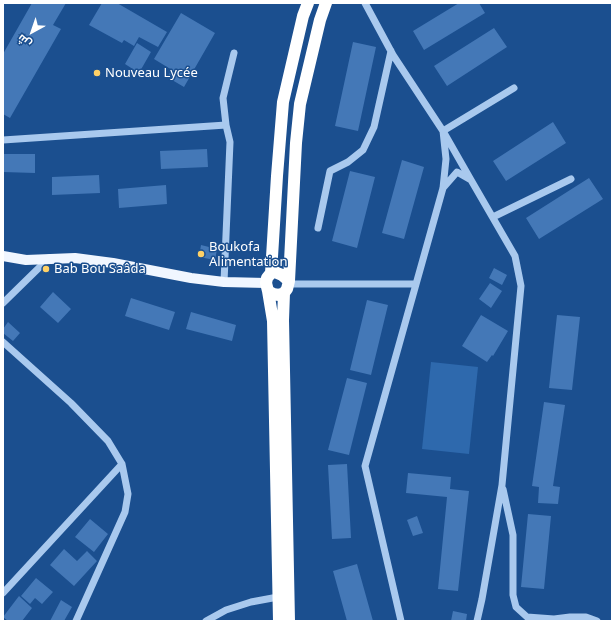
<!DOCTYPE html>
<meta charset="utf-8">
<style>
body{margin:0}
#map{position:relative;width:615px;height:624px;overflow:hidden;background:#1b4f8f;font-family:"Noto Sans",Cairo,sans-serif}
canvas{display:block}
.frame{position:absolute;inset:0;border:4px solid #fff;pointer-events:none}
.north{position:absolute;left:12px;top:12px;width:40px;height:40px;-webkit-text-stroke:3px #1b4f8f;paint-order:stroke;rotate:220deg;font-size:11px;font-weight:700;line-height:16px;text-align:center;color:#fff}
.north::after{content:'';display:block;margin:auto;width:14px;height:18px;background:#fff;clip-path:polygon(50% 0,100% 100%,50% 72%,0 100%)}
</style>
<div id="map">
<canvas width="615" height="624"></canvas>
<div class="frame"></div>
<div class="north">ش</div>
</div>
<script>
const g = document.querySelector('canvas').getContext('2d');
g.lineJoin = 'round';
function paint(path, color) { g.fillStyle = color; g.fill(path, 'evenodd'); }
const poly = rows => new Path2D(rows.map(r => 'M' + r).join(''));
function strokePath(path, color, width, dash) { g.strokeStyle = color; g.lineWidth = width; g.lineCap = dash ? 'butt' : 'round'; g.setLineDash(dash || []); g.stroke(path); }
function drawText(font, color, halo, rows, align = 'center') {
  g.font = font + ' "Noto Sans",sans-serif'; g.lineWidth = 3; g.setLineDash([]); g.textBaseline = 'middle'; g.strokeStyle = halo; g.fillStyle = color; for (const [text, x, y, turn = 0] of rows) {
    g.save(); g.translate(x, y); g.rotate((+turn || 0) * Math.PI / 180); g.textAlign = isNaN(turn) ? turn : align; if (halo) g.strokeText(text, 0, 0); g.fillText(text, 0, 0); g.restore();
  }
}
const green = poly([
 [431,362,478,367,469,454,422,449]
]);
const building = poly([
 [32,3,66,3,53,25,61,29,10,118,3,114,3,54],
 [102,3,117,3,167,32,158,47,139,37,134,46,124,40,122,43,89,25],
 [459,3,479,3,485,13,424,50,413,31],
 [181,13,215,33,184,87,167,77,172,70,154,59],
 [494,28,507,47,447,86,434,66],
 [353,42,376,47,358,131,335,126],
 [137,43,151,52,139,73,125,64],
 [553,122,566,143,506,181,493,161],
 [207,149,208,167,161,169,160,151],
 [3,154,35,154,35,173,3,172],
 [402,160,424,167,404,239,382,233],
 [350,171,375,177,357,248,332,241],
 [99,175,100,193,52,195,52,177],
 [589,178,603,199,539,239,526,218],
 [166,185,167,204,119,208,118,189],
 [201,245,217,249,215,260,199,257],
 [494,268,507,275,502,285,489,278],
 [490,283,502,291,491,308,479,299],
 [53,292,71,309,58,323,40,307],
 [131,298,175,312,169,330,125,316],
 [367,300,388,305,371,375,350,370],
 [191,312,236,325,232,341,186,329],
 [481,315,508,331,493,356,492,355,487,362,462,346],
 [557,315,580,317,572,390,549,388],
 [8,322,20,333,13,341,3,333,3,329],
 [347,378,367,383,349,455,328,450],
 [544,402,565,405,553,486,560,487,558,504,538,503,539,487,532,486],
 [347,464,351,538,332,539,328,465],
 [408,473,451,477,450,489,469,491,458,591,438,589,447,497,406,493],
 [528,514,551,516,544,589,521,587],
 [417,516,423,533,413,536,407,520],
 [90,519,108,534,94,552,75,537],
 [64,549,77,561,87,551,97,561,74,586,50,565],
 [357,564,373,621,347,621,333,571],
 [36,578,53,592,42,604,35,598,30,604,21,596],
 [19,596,32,608,22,621,8,621,3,617],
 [61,600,72,607,64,621,50,621],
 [453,611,467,614,466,621,451,621]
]);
const minor = poly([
 [365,3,393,55,443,131,446,159,443,188,365,466,401,621],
 [226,125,223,98,234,53],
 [3,140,226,125,230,142,224,282],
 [471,180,443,131,514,88],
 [443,188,457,172,471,180,515,256,521,286,502,485,482,599,477,621],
 [493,217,571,179],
 [318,228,330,171,348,162,363,150,374,127,391,51],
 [289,284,416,284],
 [3,303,49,258],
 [3,342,71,403,108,441,122,464,3,593],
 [503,489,513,535,513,595,516,607,527,617,554,619,570,617,586,617,597,621],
 [76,621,125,512,128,494,122,464],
 [206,621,226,610,251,602,278,597]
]);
const major = poly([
 [3,256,26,260,75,258,113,263,191,278,224,282,266,283]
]);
const highway = poly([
 [271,273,275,272,282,275,289,281,287,289,284,293,279,295,273,294,268,291,266,283,267,278,271,273,277,176,283,102,303,16,308,3],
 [289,281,296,143,300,104,320,20,326,3],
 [268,291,273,321,279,621],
 [284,293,283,320,289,621]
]);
const markers = [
 [97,73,4,"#ffd166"],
 [201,254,4,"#ffd166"],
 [46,269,4,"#ffd166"]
];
const poiNames = [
 ["Nouveau Lycée",105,73],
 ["Boukofa",209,247],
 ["Alimentation",209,262],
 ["Bab Bou Saâda",54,269]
];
paint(green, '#2e69ad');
paint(building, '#4478b7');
strokePath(minor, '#a9c9ee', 7);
strokePath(major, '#f0f6ff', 10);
strokePath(highway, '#fff', 12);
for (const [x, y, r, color] of markers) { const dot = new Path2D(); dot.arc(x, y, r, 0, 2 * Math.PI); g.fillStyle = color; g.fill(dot); strokePath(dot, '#1b4f8f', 1.5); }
drawText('13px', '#fff', '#1b4f8f', poiNames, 'left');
</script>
